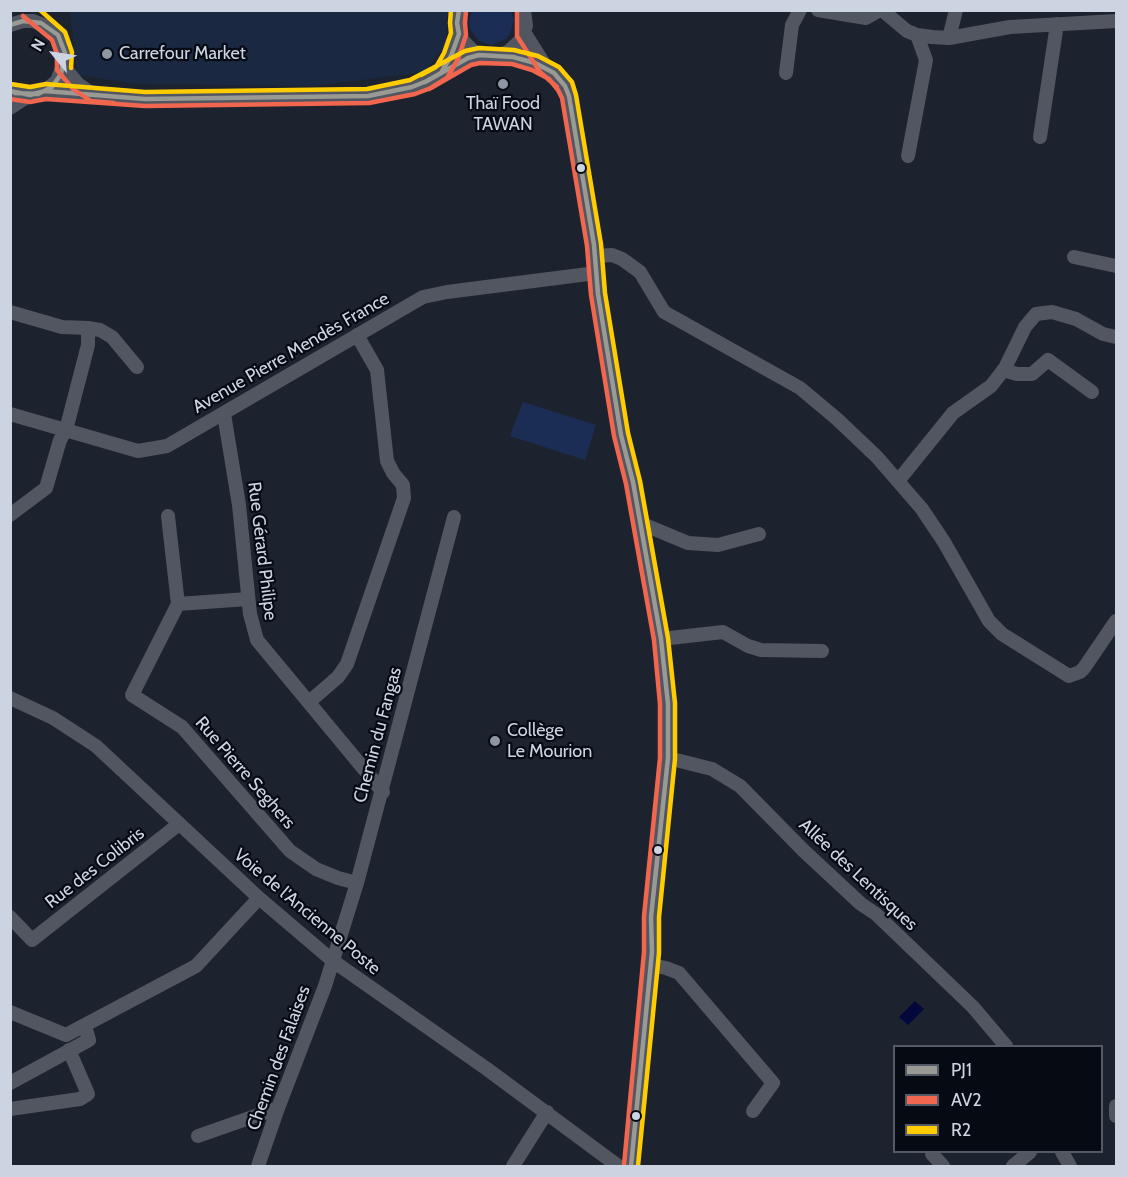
<!DOCTYPE html>
<meta charset="utf-8">
<style>
body{margin:0}
#map{position:relative;width:1127px;height:1177px;overflow:hidden;background:#1d232e;font-family:Cabin,sans-serif}
canvas{display:block}
.frame{position:absolute;inset:0;border:12px solid #ccd4e2;pointer-events:none}
.legend{position:absolute;left:893px;top:1045px;width:210px;height:108px;box-sizing:border-box;background:#060a13;border:2px solid #555b66;margin:0;padding:8px 10px;list-style:none;font-size:18px;color:#ccd4e2}
.legend li{display:flex;align-items:center;gap:12px;height:30px}
.legend b{width:30px;border:2px solid #555b66}
.north{position:absolute;left:24px;top:24px;width:60px;height:60px;-webkit-text-stroke:4px #060a13;paint-order:stroke;rotate:300deg;font-size:16px;font-weight:700;line-height:24px;text-align:center;color:#ccd4e2}
.north::after{content:'';display:block;margin:auto;width:21px;height:27px;background:#ccd4e2;clip-path:polygon(50% 0,100% 100%,50% 72%,0 100%)}
</style>
<div id="map">
<canvas width="1127" height="1177"></canvas>
<div class="frame"></div>
<ul class="legend">
<li><b style="height:8px;background:#9a9a94"></b>PJ1</li>
<li><b style="height:8px;background:#f1664f"></b>AV2</li>
<li><b style="height:8px;background:#fc0"></b>R2</li>
</ul>
<div class="north">N</div>
</div>
<script>
const g = document.querySelector('canvas').getContext('2d');
g.lineJoin = 'round';
function paint(path, color) { g.fillStyle = color; g.fill(path, 'evenodd'); }
const poly = rows => new Path2D(rows.map(r => 'M' + r).join(''));
function strokePath(path, color, width, dash) { g.strokeStyle = color; g.lineWidth = width; g.lineCap = dash ? 'butt' : 'round'; g.setLineDash(dash || []); g.stroke(path); }
function drawText(font, color, halo, rows, align = 'center') {
  g.font = font + ' Cabin,sans-serif'; g.lineWidth = 4.5; g.setLineDash([]); g.textBaseline = 'middle'; g.strokeStyle = halo; g.fillStyle = color; for (const [text, x, y, turn = 0] of rows) {
    g.save(); g.translate(x, y); g.rotate((+turn || 0) * Math.PI / 180); g.textAlign = isNaN(turn) ? turn : align; if (halo) g.strokeText(text, 0, 0); g.fillText(text, 0, 0); g.restore();
  }
}
const built = poly([
 [70,11,449,11,447,16,446,45,424,72,314,86,137,84,77,75]
]);
const green = poly([
 [472,11,511,11,514,20,510,34,506,39,492,45,479,41,470,29,469,21],
 [523,402,596,425,585,460,510,436]
]);
const water = poly([
 [915,1001,924,1009,908,1025,899,1017]
]);
const minor = poly([
 [459,10,457,23,462,40,473,51,479,55,493,57,508,52,521,40,526,26,524,10],
 [818,10,866,18,880,10],
 [882,10,907,31,917,35,932,37,949,38,1010,27,1116,21],
 [10,25,23,21,33,21,51,28,62,43,65,60,57,81,45,91,30,95,10,91],
 [524,32,546,67],
 [949,38,956,10],
 [500,55,520,58,546,67,565,86,569,96,594,245,598,294,621,435,633,482,665,667,668,704,668,758,651,917,652,952,631,1166],
 [64,67,78,84,92,94],
 [441,72,451,56,459,34],
 [786,73,792,25,800,10],
 [45,91,145,99,222,99,368,96,412,87,427,81,468,58,479,55],
 [10,108,30,95],
 [1040,137,1057,24],
 [908,156,926,60,917,35],
 [594,256,612,255,622,259,640,272,664,312,800,388,837,419,877,457,922,509,944,542,989,621,1002,634,1069,676,1080,672,1084,668,1116,621],
 [1074,257,1116,266],
 [10,312,62,327,88,328,88,345,66,430,60,440,46,488,10,515],
 [88,328,100,330,112,337,137,367],
 [1003,370,1017,374,1032,374,1048,360,1092,392],
 [10,414,138,451,167,446,423,297,447,292,596,273],
 [224,414,239,505,250,614,257,640,383,792],
 [898,481,953,413,991,386,1005,368,1025,327,1036,314,1052,312,1076,319,1103,334,1116,337],
 [168,516,178,604],
 [640,523,688,543,718,545,759,534],
 [248,599,178,604,132,695,182,727,290,851,316,869,338,878,357,883],
 [661,639,723,632,748,646,761,650,822,651],
 [10,698,53,718,96,746,259,898,333,961,487,1069,618,1166],
 [309,702,338,677,347,664,404,498,403,485,393,473,387,461,377,370,357,335],
 [668,758,712,769,740,786,804,851,861,904,876,914,973,1007,1006,1046],
 [10,917,32,940,179,824],
 [651,965,666,968,679,973,773,1083,753,1111],
 [10,1012,66,1035,196,966,259,898],
 [10,1083,89,1040,85,1026],
 [1116,1106,1116,1116],
 [10,1109,80,1099,88,1094,69,1050],
 [198,1136,278,1108],
 [1062,1152,1070,1166],
 [932,1154,943,1166],
 [258,1166,278,1108,325,986,357,883,454,517],
 [513,1166,547,1112],
 [1013,1166,1030,1152]
]);
const bus1 = poly([
 [10,25,23,21,41,23,58,35,65,53,61,74,52,87,38,94,15,93],
 [425,82,441,73,451,56,459,34,457,23,459,10],
 [10,91,30,95,45,91,145,99,368,96,412,87,427,81,468,58,479,55,513,57,535,63,554,73,565,86,569,96,594,245,598,294,621,435,633,482,661,639,668,704,668,758,651,917,652,952,631,1166]
]);
const bus2 = poly([
 [517,11,517,36,540,72,557,87],
 [23,16,52,40,57,54,57,70,73,89,91,101,114,103],
 [429,89,447,78,458,59,466,35,465,23,466,11],
 [10,99,30,102,46,99,145,106,369,103,415,94,431,88,471,65,480,63,512,64,532,70,549,79,558,90,562,98,587,246,591,295,614,436,626,484,654,640,660,704,660,758,644,916,644,952,624,1165]
]);
const bus3 = poly([
 [40,10,65,32,72,52,71,68],
 [421,75,436,67,444,53,451,33,450,23,451,10],
 [11,84,30,87,46,84,145,92,367,89,410,80,465,51,479,48,514,50,538,56,559,67,572,82,576,95,601,244,605,293,628,433,640,481,668,638,675,703,675,759,659,917,659,953,638,1166]
]);
const markers = [
 [107,54,6,"#8f96a3"],
 [503,84,6,"#8f96a3"],
 [581,168,5,"#ccd4e2"],
 [495,741,6,"#8f96a3"],
 [658,850,5,"#ccd4e2"],
 [636,1116,5,"#ccd4e2"]
];
const poiNames = [
 ["Carrefour Market",119,54],
 ["Thaï Food",503,104,"center"],
 ["TAWAN",503,125,"center"],
 ["Collège",507,731],
 ["Le Mourion",507,752]
];
const streetNames = [
 ["Avenue Pierre Mendès France",291,353,-30],
 ["Rue Gérard Philipe",262,551,83],
 ["Chemin du Fangas",378,735,-75],
 ["Rue Pierre Seghers",245,773,49],
 ["Rue des Colibris",95,868,-38],
 ["Allée des Lentisques",858,875,43],
 ["Voie de l'Ancienne Poste",307,912,40],
 ["Chemin des Falaises",279,1058,-70]
];
paint(built, '#1b2841');
paint(green, '#1b2d55');
paint(water, '#03073c');
strokePath(minor, '#515660', 14);
strokePath(bus1, '#9a9a94', 4.5);
strokePath(bus2, '#f1664f', 4.5);
strokePath(bus3, '#fc0', 4.5);
for (const [x, y, r, color] of markers) { const dot = new Path2D(); dot.arc(x, y, r, 0, 2 * Math.PI); g.fillStyle = color; g.fill(dot); strokePath(dot, '#060a13', 2); }
drawText('18px', '#ccd4e2', '#060a13', poiNames, 'left');
drawText('18px', '#ccd4e2', '#060a13', streetNames);
</script>
